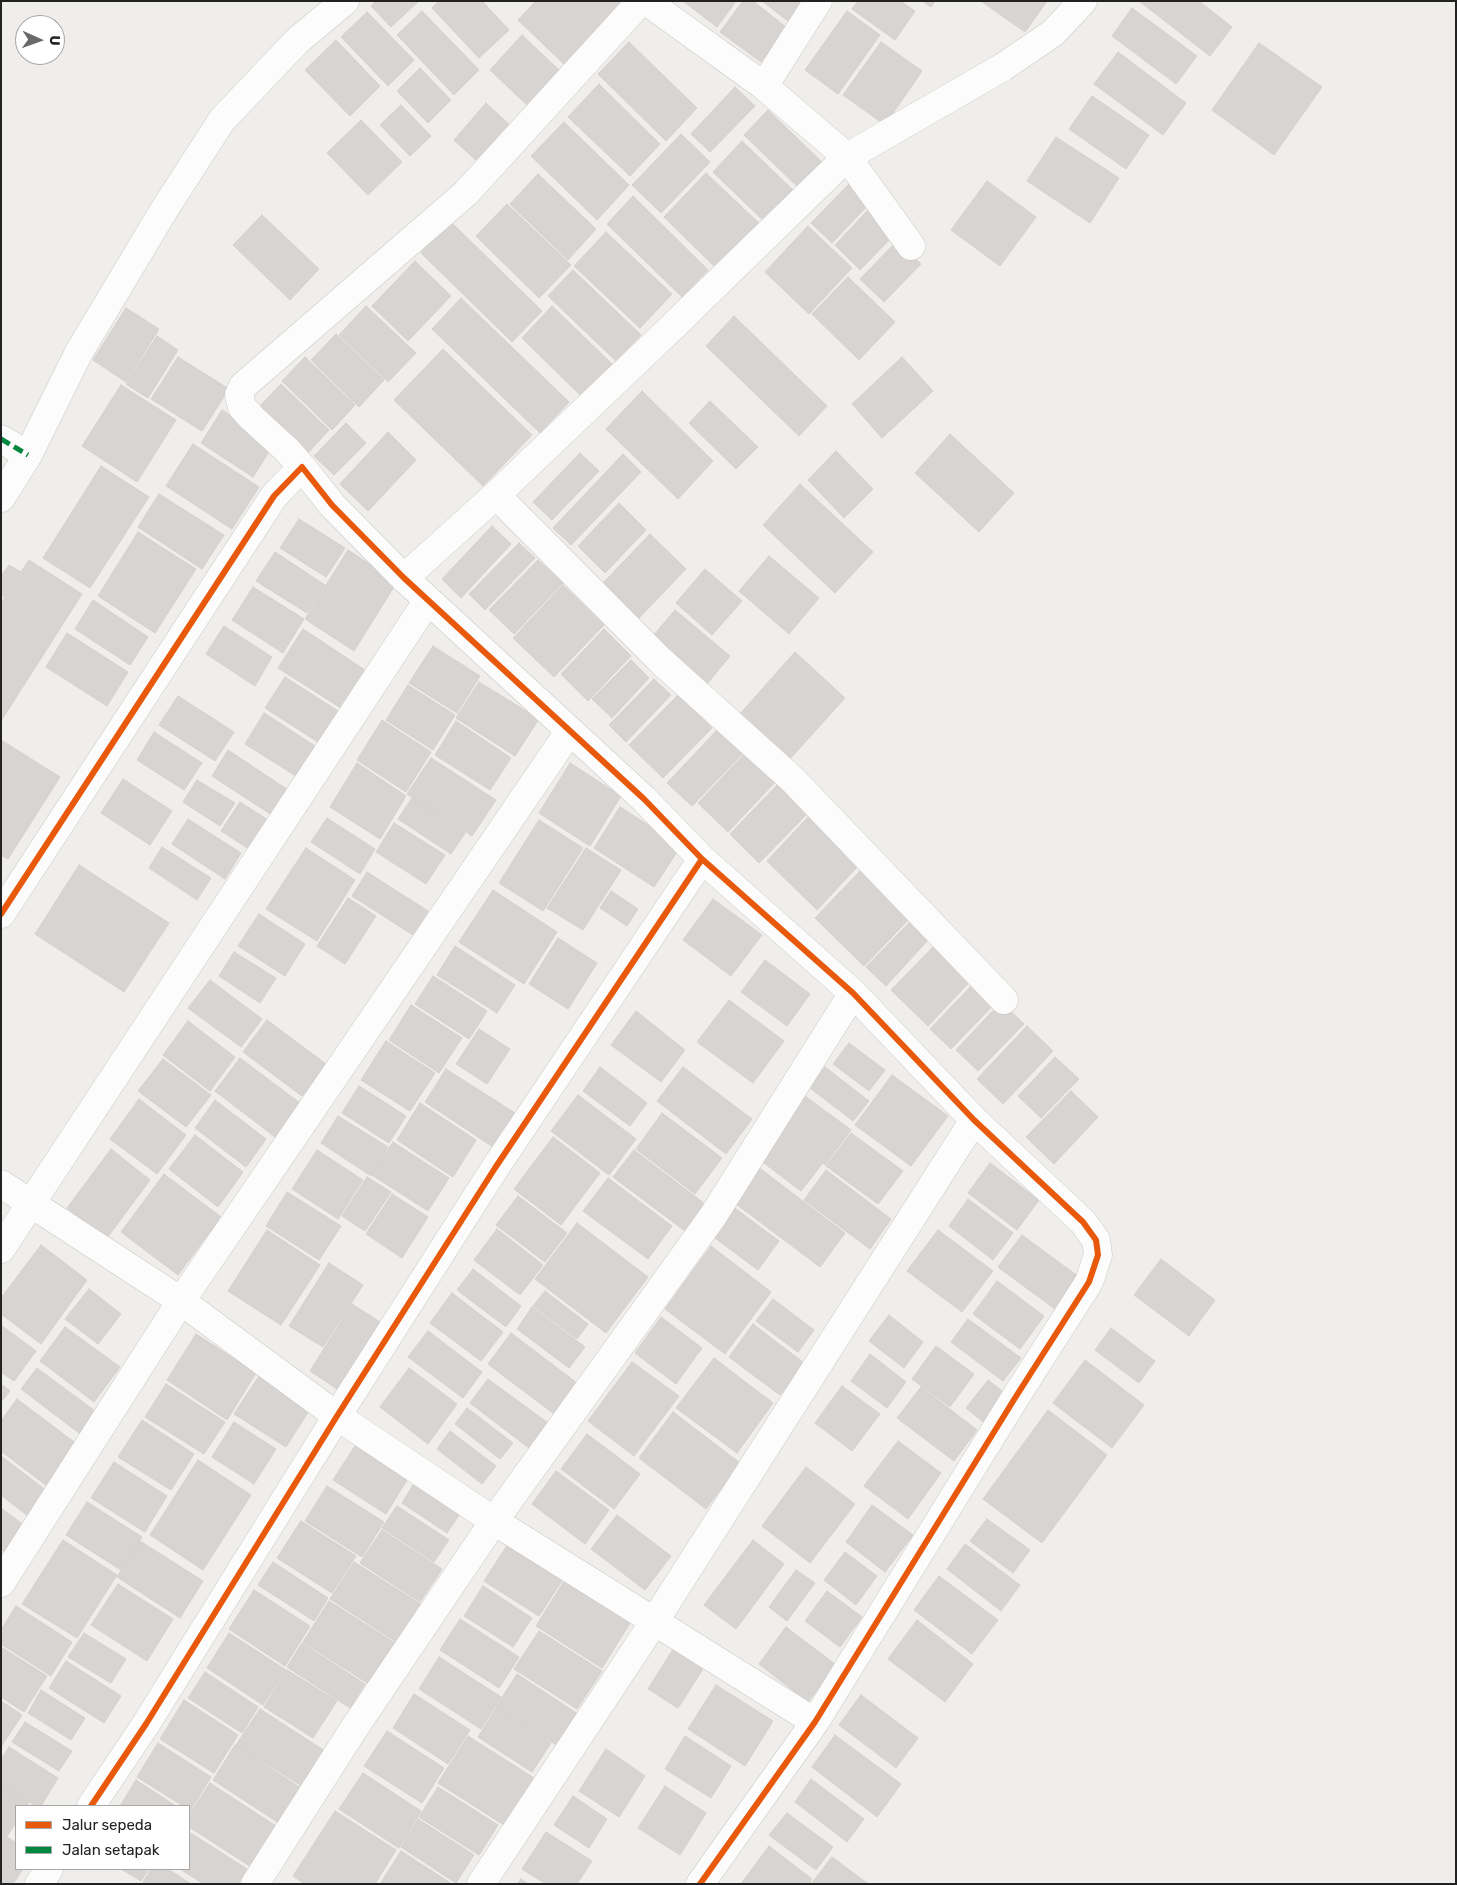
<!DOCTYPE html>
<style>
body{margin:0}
#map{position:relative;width:1457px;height:1885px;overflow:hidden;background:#f0eeeb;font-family:Rubik,sans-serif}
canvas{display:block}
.frame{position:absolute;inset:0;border:2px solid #222;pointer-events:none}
.legend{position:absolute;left:15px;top:1805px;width:175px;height:65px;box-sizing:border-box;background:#fff;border:1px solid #a7a7a7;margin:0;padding:6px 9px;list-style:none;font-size:15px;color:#222}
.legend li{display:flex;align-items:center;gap:10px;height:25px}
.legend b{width:25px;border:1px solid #a7a7a7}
.north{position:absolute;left:15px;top:15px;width:50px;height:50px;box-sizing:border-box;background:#fff;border:1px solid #a7a7a7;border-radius:50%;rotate:92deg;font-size:14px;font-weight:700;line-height:20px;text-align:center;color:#222}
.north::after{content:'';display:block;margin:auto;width:18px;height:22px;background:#6a6968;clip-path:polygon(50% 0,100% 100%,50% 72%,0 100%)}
</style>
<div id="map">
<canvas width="1457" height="1885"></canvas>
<div class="frame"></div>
<ul class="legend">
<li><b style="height:6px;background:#e8590c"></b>Jalur sepeda</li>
<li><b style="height:6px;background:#00873e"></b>Jalan setapak</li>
</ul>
<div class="north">U</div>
</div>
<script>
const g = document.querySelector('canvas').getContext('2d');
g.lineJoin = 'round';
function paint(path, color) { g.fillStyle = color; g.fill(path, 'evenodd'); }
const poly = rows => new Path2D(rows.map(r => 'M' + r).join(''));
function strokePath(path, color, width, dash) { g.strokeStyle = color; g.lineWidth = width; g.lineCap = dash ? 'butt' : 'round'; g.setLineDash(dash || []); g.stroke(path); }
const building = poly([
 [376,1,419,1,391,27,371,6,376,1],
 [439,1,482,1,509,30,479,58,432,8,439,1],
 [536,1,626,1,567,67,518,20,536,1],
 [683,1,736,1,717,27,683,1],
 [743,1,753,1,787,28,761,62,720,32,743,1],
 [762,1,808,1,792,24,762,1],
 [858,1,900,1,915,11,895,40,852,9,858,1],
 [922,1,935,1,931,7,922,1],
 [981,1,1047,1,1025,32,981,1],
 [1139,1,1199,1,1232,27,1210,56,1139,1],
 [1132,8,1197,56,1176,84,1112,36,1132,8],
 [422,11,479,70,454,95,397,35,422,11],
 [847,11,880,35,838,94,805,70,847,11],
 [367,12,414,60,388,86,341,37,367,12],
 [522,35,560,71,528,106,490,70,522,35],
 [336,40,380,86,350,116,305,70,336,40],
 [629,42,697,108,666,141,598,74,629,42],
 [881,42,922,71,885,125,843,95,881,42],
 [1259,43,1322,87,1274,155,1212,110,1259,43],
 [1118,52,1186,103,1163,135,1094,84,1118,52],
 [420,68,451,100,428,123,397,91,420,68],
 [599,84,660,144,630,176,568,117,599,84],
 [735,87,755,106,710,152,691,134,735,87],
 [1092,96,1149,135,1126,169,1069,129,1092,96],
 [486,103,512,127,480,164,454,140,486,103],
 [401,105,431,136,410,156,380,125,401,105],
 [768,110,826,166,802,191,744,135,768,110],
 [361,120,402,162,368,195,327,153,361,120],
 [564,122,629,185,597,220,531,156,564,122],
 [681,134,710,162,661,213,632,185,681,134],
 [1056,137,1119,178,1090,223,1027,181,1056,137],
 [742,141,797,194,768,225,713,172,742,141],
 [706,173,762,226,719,271,664,217,706,173],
 [538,174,596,229,568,260,510,204,538,174],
 [853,180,873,200,832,243,811,223,853,180],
 [987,181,1036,217,1000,266,951,230,987,181],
 [633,196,708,270,682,297,607,224,633,196],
 [507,204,571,265,539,298,476,236,507,204],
 [869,209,895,234,860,270,835,245,869,209],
 [262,215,319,269,290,300,233,245,262,215],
 [450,221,542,311,512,342,421,253,450,221],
 [808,226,852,268,809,314,765,272,808,226],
 [606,232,672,294,640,328,574,266,606,232],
 [897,241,921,264,884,302,860,279,897,241],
 [415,261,451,296,408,341,372,306,415,261],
 [573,270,641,335,616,361,548,296,573,270],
 [848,277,895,322,859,360,812,314,848,277],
 [461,298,569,402,540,433,432,329,461,298],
 [366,306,416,353,388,382,339,335,366,306],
 [552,306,612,364,581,396,522,338,552,306],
 [126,308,159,329,126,382,93,360,126,308],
 [734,316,827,406,799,436,706,346,734,316],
 [336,334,384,380,359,407,311,360,336,334],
 [157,336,178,350,148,398,126,384,157,336],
 [443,349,532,435,483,486,394,400,443,349],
 [178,357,229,389,202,431,151,399,178,357],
 [305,357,355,405,332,430,282,381,305,357],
 [902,357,933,391,882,438,852,404,902,357],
 [281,384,329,430,308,453,260,406,281,384],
 [121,385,176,420,137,482,82,446,121,385],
 [642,391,713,461,678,499,606,429,642,391],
 [710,401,758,447,736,469,689,423,710,401],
 [222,410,274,444,253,477,201,443,222,410],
 [346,423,366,443,334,475,314,456,346,423],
 [388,432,416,460,368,511,340,484,388,432],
 [950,434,1014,493,979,532,915,473,950,434],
 [193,444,259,487,232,529,166,486,193,444],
 [836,451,873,489,844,518,808,480,836,451],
 [580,453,599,471,552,520,533,502,580,453],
 [623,454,641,472,571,545,553,528,623,454],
 [101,466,149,497,90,588,43,558,101,466],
 [800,484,873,552,835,593,763,525,800,484],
 [159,494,224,535,202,569,138,527,159,494],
 [619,503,646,530,605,573,578,546,619,503],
 [299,519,345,548,326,577,280,548,299,519],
 [492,526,511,544,461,598,442,579,492,526],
 [138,532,196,569,155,633,98,596,138,532],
 [650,534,686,569,639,618,603,583,650,534],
 [519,543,535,558,485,610,469,594,519,543],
 [348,550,397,582,354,651,305,619,348,550],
 [275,552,325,585,307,613,256,581,275,552],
 [769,556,819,598,789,634,739,591,769,556],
 [29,560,82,594,1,721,1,603,5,597,1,595,1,576,9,565,21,572,29,560],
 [538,560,563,583,514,634,489,610,538,560],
 [705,569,742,601,712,635,676,603,705,569],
 [563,585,604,625,554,677,513,638,563,585],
 [253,587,304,619,283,653,232,620,253,587],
 [93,600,148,637,130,665,75,629,93,600],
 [675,610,730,656,702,690,647,643,675,610],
 [224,626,272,657,255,686,206,654,224,626],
 [303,629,365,670,341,708,278,668,303,629],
 [604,629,631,656,588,701,561,674,604,629],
 [67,633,128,672,107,706,46,667,67,633],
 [433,646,480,676,457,713,409,683,433,646],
 [795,652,845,698,789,760,739,715,795,652],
 [631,660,649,678,612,718,592,699,631,660],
 [285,677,341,713,321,744,265,708,285,677],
 [654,679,671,695,626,742,609,725,654,679],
 [479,682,539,719,515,756,456,718,479,682],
 [408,685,455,715,433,750,386,720,408,685],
 [678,695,712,728,663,778,629,745,678,695],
 [178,696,234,732,215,761,159,725,178,696],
 [264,713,315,746,296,776,245,744,264,713],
 [382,720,431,752,406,792,357,760,382,720],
 [456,721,511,758,490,790,435,755,456,721],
 [720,727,745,751,692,806,667,783,720,727],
 [154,732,202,763,184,790,137,760,154,732],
 [1,740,60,777,8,859,1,855,1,740],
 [749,749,779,778,728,832,698,803,749,749],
 [228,750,291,792,275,817,212,776,228,750],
 [431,758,496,800,472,836,407,794,431,758],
 [357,763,406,796,380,839,330,807,357,763],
 [570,763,621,796,590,846,539,813,570,763],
 [123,779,172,811,150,845,101,813,123,779],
 [197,780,235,803,220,826,183,802,197,780],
 [778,784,808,813,759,863,730,834,778,784],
 [412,798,465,833,451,854,398,819,412,798],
 [240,802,268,820,249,849,221,831,240,802],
 [620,807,681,846,654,887,594,848,620,807],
 [808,817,858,866,817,910,767,861,808,817],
 [327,818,375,849,360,874,311,842,327,818],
 [188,819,241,853,225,879,172,844,188,819],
 [539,820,583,848,543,911,499,883,539,820],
 [394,823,445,855,426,884,376,852,394,823],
 [162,847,211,878,197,900,149,868,162,847],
 [306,848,355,880,317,941,266,909,306,848],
 [586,848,621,870,583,930,547,908,586,848],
 [79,865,169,923,124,992,35,934,79,865],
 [863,868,912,916,864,966,815,918,863,868],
 [367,872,428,911,413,935,352,896,367,872],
 [493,890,557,932,524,984,459,942,493,890],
 [611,891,638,909,627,926,600,908,611,891],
 [348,898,376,916,345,964,317,946,348,898],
 [713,899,762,935,731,976,683,940,713,899],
 [259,914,305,944,285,976,238,946,259,914],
 [911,921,929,939,886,986,866,967,911,921],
 [558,938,597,963,568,1009,529,984,558,938],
 [939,941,976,975,928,1026,891,990,939,941],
 [455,946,515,985,497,1013,437,975,455,946],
 [234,952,276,978,260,1003,219,976,234,952],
 [765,960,810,994,787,1026,741,992,765,960],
 [433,976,487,1011,469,1039,415,1004,433,976],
 [979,978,1000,998,951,1049,930,1029,979,978],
 [210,980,262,1019,241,1047,188,1008,210,980],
 [729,1000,784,1041,753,1083,697,1042,729,1000],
 [1001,1002,1024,1024,978,1071,956,1050,1001,1002],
 [411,1005,462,1038,439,1073,389,1040,411,1005],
 [636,1011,685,1050,661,1082,611,1045,636,1011],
 [267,1020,326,1064,302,1096,243,1052,267,1020],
 [188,1021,235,1057,210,1091,163,1055,188,1021],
 [1027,1026,1053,1051,1003,1104,977,1079,1027,1026],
 [479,1029,510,1049,487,1084,456,1064,479,1029],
 [386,1041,435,1073,410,1111,361,1080,386,1041],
 [849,1043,885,1070,869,1091,833,1064,849,1043],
 [1055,1057,1079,1079,1041,1118,1018,1096,1055,1057],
 [240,1058,300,1103,275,1137,215,1091,240,1058],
 [163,1059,211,1095,186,1127,138,1091,163,1059],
 [600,1067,647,1103,630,1126,583,1091,600,1067],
 [683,1067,752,1119,726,1154,657,1101,683,1067],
 [825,1067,869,1101,853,1121,810,1088,825,1067],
 [446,1069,515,1113,493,1147,425,1102,446,1069],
 [892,1075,948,1116,911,1166,855,1125,892,1075],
 [359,1086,406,1116,389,1143,342,1113,359,1086],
 [1071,1091,1098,1117,1054,1164,1026,1137,1071,1091],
 [801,1093,851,1130,825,1165,775,1127,801,1093],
 [578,1095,636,1139,609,1175,551,1131,578,1095],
 [139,1099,186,1135,157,1174,110,1139,139,1099],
 [215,1100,266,1139,246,1167,195,1128,215,1100],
 [420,1103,476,1140,453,1177,397,1140,420,1103],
 [662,1113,722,1158,695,1194,636,1149,662,1113],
 [338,1116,388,1147,371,1176,321,1143,338,1116],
 [780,1132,822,1164,801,1191,760,1160,780,1132],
 [851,1133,903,1171,878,1204,826,1166,851,1133],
 [195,1135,243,1172,218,1207,169,1169,195,1135],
 [553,1137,600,1173,561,1225,514,1189,553,1137],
 [393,1142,449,1178,428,1211,372,1175,393,1142],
 [111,1149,150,1180,107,1238,67,1208,111,1149],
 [317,1150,363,1180,338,1219,292,1189,317,1150],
 [634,1150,705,1204,685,1231,613,1177,634,1150],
 [990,1163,1039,1200,1017,1230,968,1193,990,1163],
 [758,1167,845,1233,820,1267,732,1201,758,1167],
 [826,1170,891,1219,870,1249,804,1200,826,1170],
 [164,1174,221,1217,178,1275,121,1232,164,1174],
 [367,1177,391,1192,365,1231,342,1216,367,1177],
 [608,1178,672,1226,648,1259,583,1211,608,1178],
 [287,1192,341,1226,319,1260,266,1226,287,1192],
 [392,1194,428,1217,402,1258,366,1234,392,1194],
 [518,1196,567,1233,545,1262,496,1225,518,1196],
 [968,1199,1013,1233,993,1260,949,1226,968,1199],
 [732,1206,779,1241,758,1270,711,1235,732,1206],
 [577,1223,648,1277,606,1333,535,1279,577,1223],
 [497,1229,543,1265,520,1295,474,1260,497,1229],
 [267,1230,320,1265,281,1325,228,1291,267,1230],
 [938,1230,993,1271,962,1312,907,1271,938,1230],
 [1022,1235,1083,1280,1059,1312,998,1267,1022,1235],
 [41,1245,87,1280,41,1344,1,1314,1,1298,41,1245],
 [711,1246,771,1292,725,1354,665,1309,711,1246],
 [1161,1259,1215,1300,1189,1336,1134,1295,1161,1259],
 [329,1263,363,1285,323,1347,289,1326,329,1263],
 [473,1269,521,1306,506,1327,457,1290,473,1269],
 [997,1281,1044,1316,1020,1349,973,1314,997,1281],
 [89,1289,121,1314,98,1344,65,1319,89,1289],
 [545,1291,588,1324,577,1339,533,1306,545,1291],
 [452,1293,503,1332,481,1361,430,1323,452,1293],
 [773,1299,814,1330,798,1352,756,1321,773,1299],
 [352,1304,383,1324,340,1391,310,1371,352,1304],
 [532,1307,585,1347,569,1368,517,1329,532,1307],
 [889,1315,923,1342,904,1368,869,1341,889,1315],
 [661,1317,702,1348,676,1384,635,1353,661,1317],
 [968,1319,1021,1358,1003,1381,951,1342,968,1319],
 [753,1324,804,1363,780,1395,729,1357,753,1324],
 [1,1325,36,1351,14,1381,1,1372,1,1325],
 [65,1327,120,1367,94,1402,40,1361,65,1327],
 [1111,1328,1155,1361,1139,1383,1095,1350,1111,1328],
 [428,1331,482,1372,463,1398,408,1357,428,1331],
 [511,1333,577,1383,554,1414,488,1364,511,1333],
 [196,1334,256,1373,227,1420,167,1380,196,1334],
 [936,1346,974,1374,950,1407,912,1379,936,1346],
 [870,1354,906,1382,887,1408,851,1381,870,1354],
 [714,1358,773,1403,737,1453,676,1408,714,1358],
 [1085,1360,1144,1405,1112,1448,1053,1403,1085,1360],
 [632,1362,679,1396,634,1456,588,1421,632,1362],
 [37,1368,95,1411,79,1433,21,1389,37,1368],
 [409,1368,457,1404,428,1444,380,1407,409,1368],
 [259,1376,310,1409,286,1447,234,1414,259,1376],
 [488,1379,548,1423,529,1448,470,1403,488,1379],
 [988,1380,1010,1397,988,1426,966,1408,988,1380],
 [1,1384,10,1391,1,1402,1,1384],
 [166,1384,225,1422,204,1454,145,1417,166,1384],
 [842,1386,880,1414,852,1451,815,1423,842,1386],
 [921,1387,977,1430,954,1461,897,1418,921,1387],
 [17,1399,82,1448,51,1489,1,1451,1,1421,17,1399],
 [467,1408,513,1443,500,1459,455,1424,467,1408],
 [1048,1410,1107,1455,1042,1543,983,1499,1048,1410],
 [673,1412,740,1463,706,1509,639,1458,673,1412],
 [142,1420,194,1454,171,1490,118,1457,142,1420],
 [234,1422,276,1449,254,1484,212,1457,234,1422],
 [450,1431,496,1466,482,1484,437,1449,450,1431],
 [587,1434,640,1474,614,1509,561,1469,587,1434],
 [898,1441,941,1473,908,1519,864,1486,898,1441],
 [355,1446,407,1480,386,1514,333,1480,355,1446],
 [1,1456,47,1491,28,1516,1,1495,1,1456],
 [198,1460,251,1495,203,1570,150,1535,198,1460],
 [114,1462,167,1496,145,1532,91,1498,114,1462],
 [806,1467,855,1504,810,1563,762,1526,806,1467],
 [556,1471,609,1510,585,1544,532,1504,556,1471],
 [413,1485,459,1515,447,1533,402,1503,413,1485],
 [327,1486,384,1522,362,1557,305,1521,327,1486],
 [87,1502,142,1537,121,1570,66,1535,87,1502],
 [872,1505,913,1535,885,1572,846,1542,872,1505],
 [397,1506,449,1540,434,1562,382,1528,397,1506],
 [1,1508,25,1526,5,1552,1,1549,1,1508],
 [617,1515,671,1556,645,1590,591,1549,617,1515],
 [987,1519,1030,1550,1013,1573,970,1541,987,1519],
 [301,1521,356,1556,332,1593,277,1558,301,1521],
 [382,1530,442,1569,420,1602,360,1563,382,1530],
 [512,1538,567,1573,539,1616,484,1581,512,1538],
 [63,1540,117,1575,77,1638,22,1604,63,1540],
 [753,1540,784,1564,736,1629,704,1605,753,1540],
 [140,1541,203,1581,180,1618,117,1577,140,1541],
 [965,1544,1020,1585,1001,1611,947,1569,965,1544],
 [845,1552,877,1576,856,1605,824,1580,845,1552],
 [273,1562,328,1598,314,1621,258,1585,273,1562],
 [354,1562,422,1605,398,1643,330,1599,354,1562],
 [796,1570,815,1583,787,1621,769,1607,796,1570],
 [939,1576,998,1620,972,1654,914,1610,939,1576],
 [566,1578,632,1620,602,1668,536,1626,566,1578],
 [118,1584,173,1619,147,1661,91,1625,118,1584],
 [483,1586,532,1618,513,1647,464,1616,483,1586],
 [254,1590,310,1626,285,1666,229,1629,254,1590],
 [827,1591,862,1617,840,1647,805,1621,827,1591],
 [329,1601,395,1643,369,1684,303,1642,329,1601],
 [16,1606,72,1642,51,1676,1,1644,1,1630,16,1606],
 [460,1619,519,1657,499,1688,440,1650,460,1619],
 [917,1620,973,1664,945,1702,888,1659,917,1620],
 [786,1627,836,1665,808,1702,759,1664,786,1627],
 [539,1631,602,1671,577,1709,514,1669,539,1631],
 [84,1633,126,1659,111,1683,68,1657,84,1633],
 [229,1633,286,1670,263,1705,207,1668,229,1633],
 [302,1643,365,1684,350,1708,287,1667,302,1643],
 [675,1646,705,1666,678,1708,648,1689,675,1646],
 [1,1647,47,1676,24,1712,1,1697,1,1647],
 [439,1657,501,1697,481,1729,419,1689,439,1657],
 [66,1661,121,1696,104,1723,49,1688,66,1661],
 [287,1670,337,1701,313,1738,264,1707,287,1670],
 [205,1672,258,1707,242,1733,188,1698,205,1672],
 [517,1674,578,1714,558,1746,496,1707,517,1674],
 [716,1685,773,1721,745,1766,688,1729,716,1685],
 [41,1690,85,1718,71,1740,28,1713,41,1690],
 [414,1694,470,1730,448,1764,393,1728,414,1694],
 [861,1695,918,1738,896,1768,839,1725,861,1695],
 [184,1700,238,1735,214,1773,160,1739,184,1700],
 [1,1701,22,1715,1,1747,1,1701],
 [496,1708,551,1743,532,1772,478,1737,496,1708],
 [260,1709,328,1753,305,1788,236,1745,260,1709],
 [25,1722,72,1751,59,1771,12,1742,25,1722],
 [387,1731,444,1768,422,1803,364,1766,387,1731],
 [835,1735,901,1784,877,1817,812,1767,835,1735],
 [468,1736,534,1778,504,1825,438,1783,468,1736],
 [685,1736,731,1766,711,1798,665,1769,685,1736],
 [158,1743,211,1777,190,1811,189,1806,183,1806,137,1777,158,1743],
 [235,1745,304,1790,282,1825,213,1780,235,1745],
 [9,1747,58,1778,41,1806,36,1806,1,1784,1,1760,9,1747],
 [606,1749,645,1776,619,1817,579,1791,606,1749],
 [363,1773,421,1811,399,1848,339,1809,363,1773],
 [811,1779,864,1819,847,1842,795,1802,811,1779],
 [136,1780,176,1806,120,1806,136,1780],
 [210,1783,282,1830,256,1870,189,1827,189,1815,210,1783],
 [1,1784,29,1803,27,1806,16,1806,16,1823,7,1836,1,1832,1,1784],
 [665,1786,706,1813,680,1855,638,1828,665,1786],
 [438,1787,498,1825,479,1855,419,1817,438,1787],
 [573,1796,607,1819,589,1848,554,1825,573,1796],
 [335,1811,396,1850,375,1884,305,1884,293,1876,335,1811],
 [787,1813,833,1847,816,1870,769,1835,787,1813],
 [418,1819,474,1855,456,1883,401,1847,418,1819],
 [189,1832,247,1869,238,1884,204,1884,180,1869,189,1869,189,1832],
 [546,1832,592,1861,577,1884,546,1884,522,1869,546,1832],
 [1,1833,16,1843,16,1869,23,1869,13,1884,1,1882,1,1833],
 [769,1846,812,1879,809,1884,741,1884,769,1846],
 [401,1851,452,1884,380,1884,401,1851],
 [832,1857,867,1883,866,1884,811,1884,832,1857],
 [121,1869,149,1869,141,1881,121,1869],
 [151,1869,168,1869,191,1884,142,1884,151,1869],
 [521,1879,528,1884,517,1884,521,1879]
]);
const minor = poly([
 [646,1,764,86,847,157,911,246],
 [764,86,818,1],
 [1,439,28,455],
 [302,467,287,450,252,418,242,407,239,395,243,386,466,193,641,1],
 [496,495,661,661,792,779,1004,1000],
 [404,578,496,495,666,333,847,157,1003,67,1053,33,1083,1],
 [1,914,274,496,302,467,332,505,404,578,644,799,702,859,853,993,974,1120,1083,1222,1096,1240,1098,1255,1089,1282,1015,1398,815,1722,700,1884],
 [1,1184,181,1301,337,1416,494,1521,815,1722],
 [1,1249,428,600],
 [1,1583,181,1301,569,732],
 [91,1806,146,1724,337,1416,495,1168,702,859],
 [39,1884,49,1869],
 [255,1884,353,1730,494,1521,713,1216,853,993],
 [481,1884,654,1622,974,1120]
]);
const tertiary = poly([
 [1,498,28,455,79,352,164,210,222,120,297,41,345,1]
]);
const quiet = poly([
 [1,439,28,455]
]);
const cycleway = poly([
 [1,914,274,496,302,467,332,505,404,578,644,799,702,859,853,993,974,1120,1083,1222,1096,1240,1098,1255,1089,1282,1015,1398,815,1722,700,1884],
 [91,1806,146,1724,337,1416,495,1168,702,859]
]);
paint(building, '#d7d4d2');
strokePath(building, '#d3d0cc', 1);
strokePath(minor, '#c9c8c7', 29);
strokePath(tertiary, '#c9c8c7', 29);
strokePath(minor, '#fdfcfc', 28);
strokePath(tertiary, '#fdfcfc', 28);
strokePath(quiet, '#00873e', 5, [10, 5]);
strokePath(cycleway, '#e8590c', 6);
</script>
